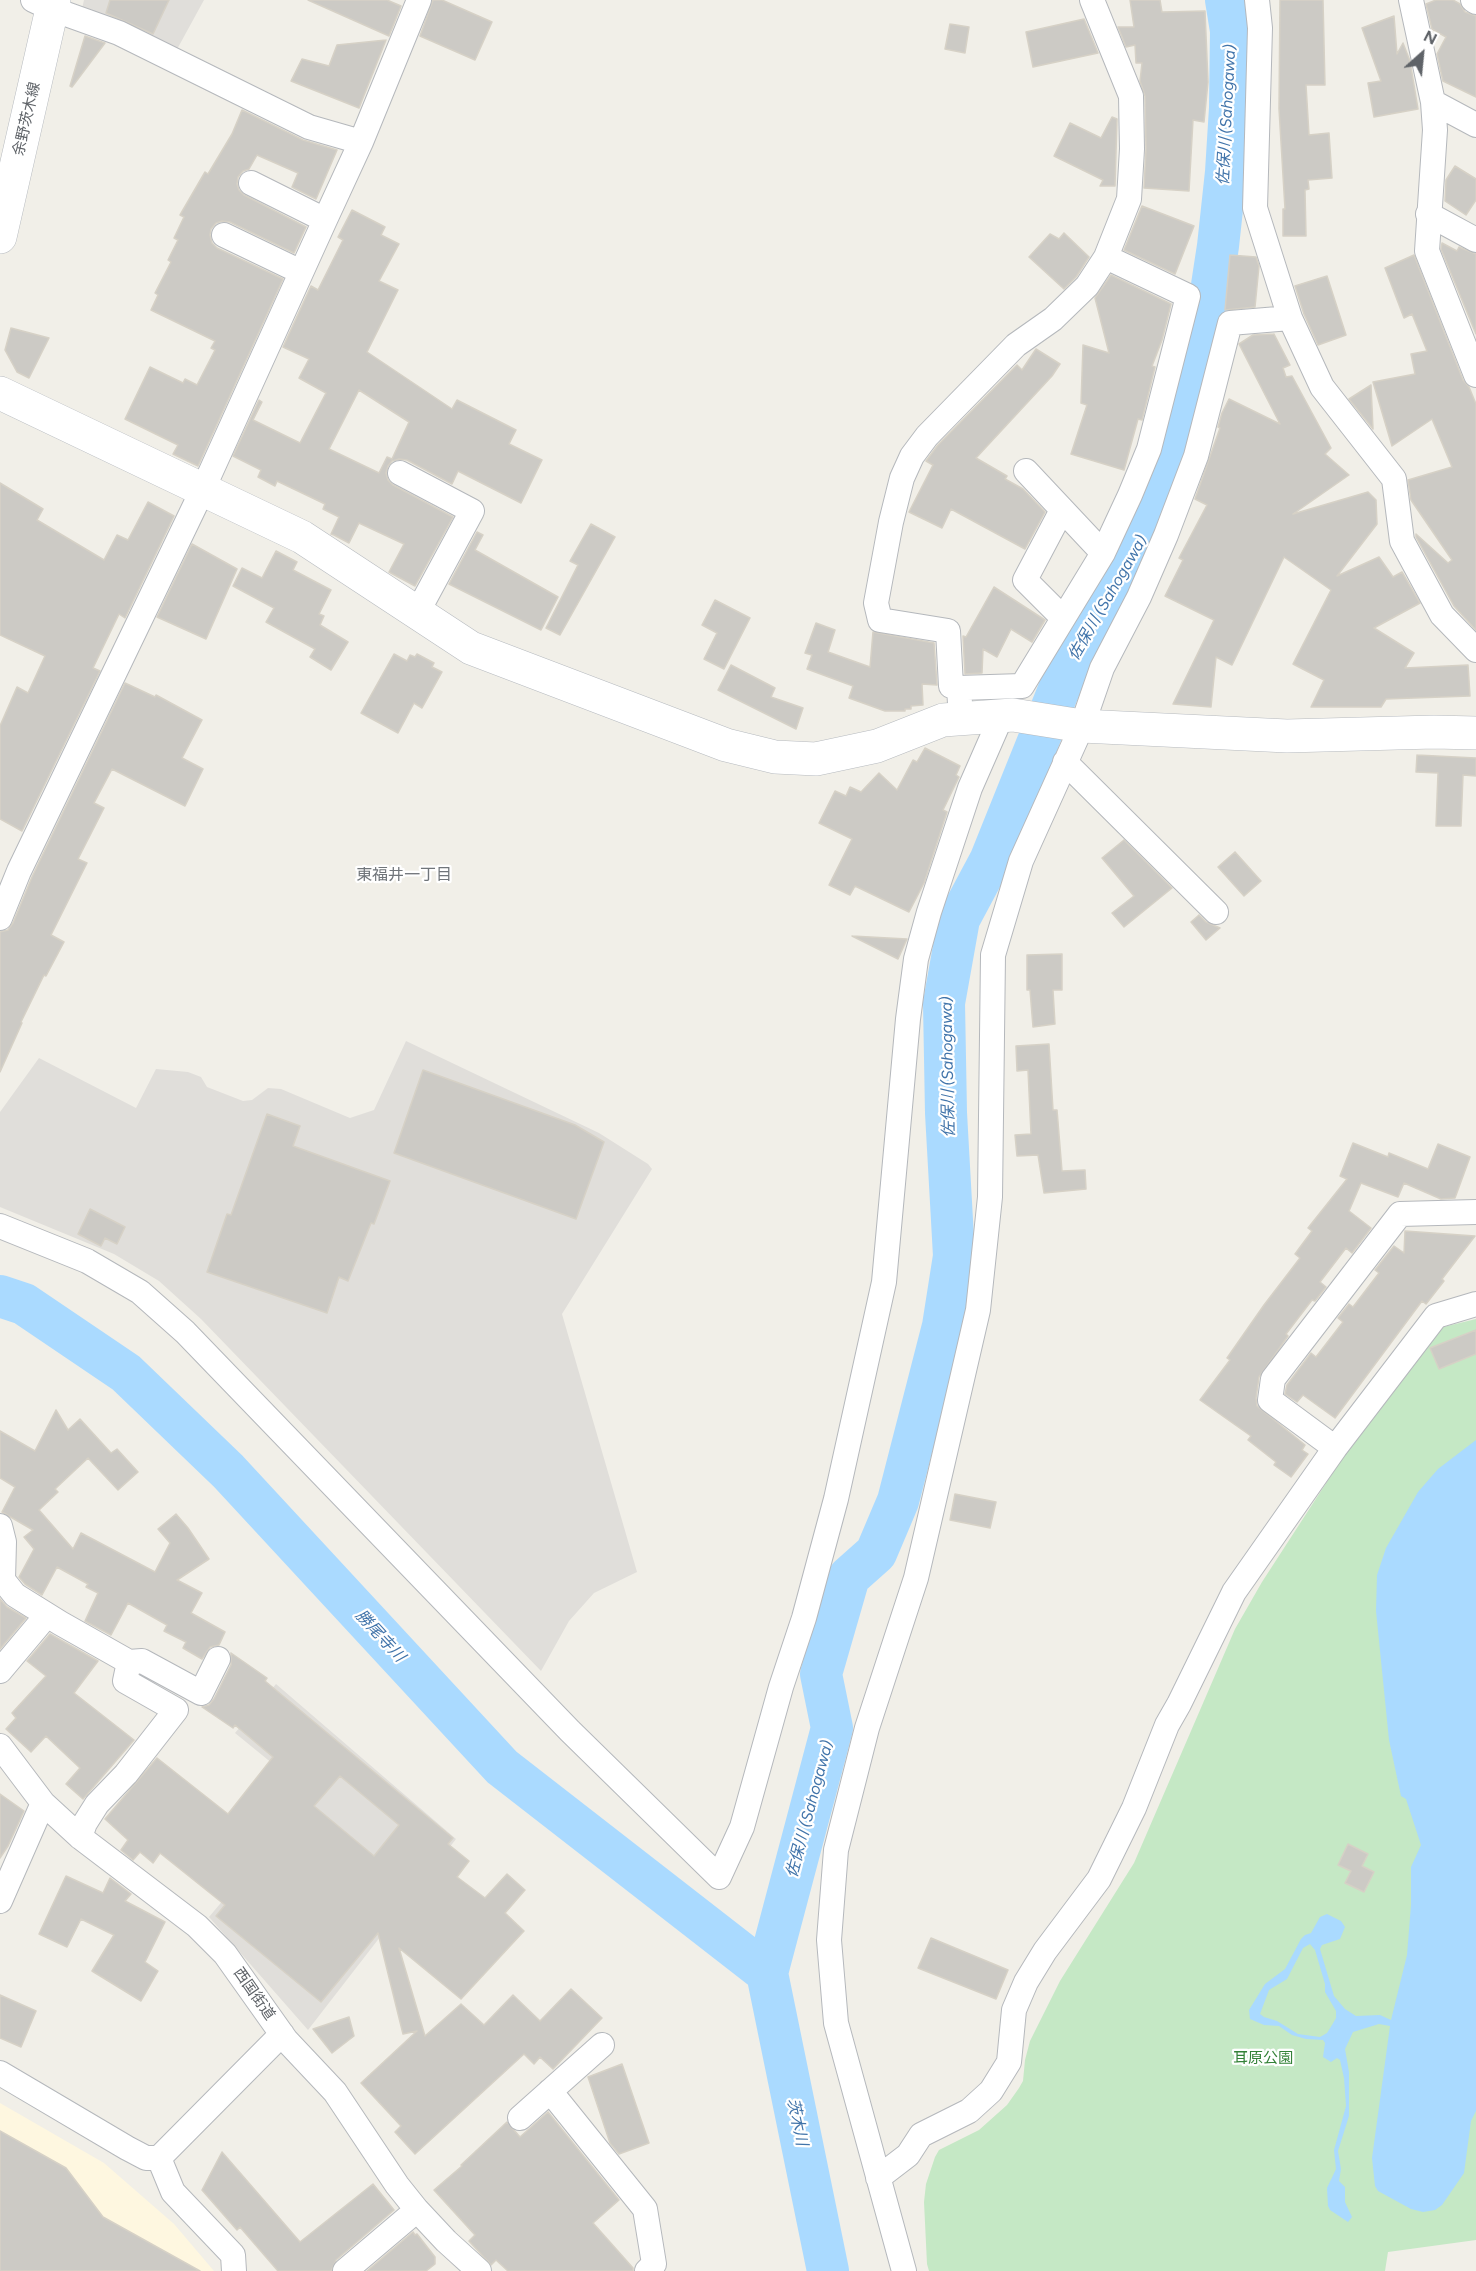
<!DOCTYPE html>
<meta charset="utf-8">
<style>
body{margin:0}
#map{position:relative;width:1476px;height:2271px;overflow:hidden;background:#f1efe8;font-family:Figtree,sans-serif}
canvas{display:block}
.north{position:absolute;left:1392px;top:24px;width:60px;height:60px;-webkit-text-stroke:4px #fff;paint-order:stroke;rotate:27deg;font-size:16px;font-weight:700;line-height:24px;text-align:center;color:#5f6368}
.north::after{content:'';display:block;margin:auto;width:21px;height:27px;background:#5f6368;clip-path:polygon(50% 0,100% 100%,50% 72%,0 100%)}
</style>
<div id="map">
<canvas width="1476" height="2271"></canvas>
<div class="north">N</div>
</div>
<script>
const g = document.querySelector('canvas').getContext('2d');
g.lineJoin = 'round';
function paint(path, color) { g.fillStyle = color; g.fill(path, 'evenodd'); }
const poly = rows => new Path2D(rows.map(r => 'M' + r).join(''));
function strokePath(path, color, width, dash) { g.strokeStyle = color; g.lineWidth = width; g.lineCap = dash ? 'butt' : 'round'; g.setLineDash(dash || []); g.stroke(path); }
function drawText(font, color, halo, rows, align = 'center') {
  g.font = font + ' Figtree,"Noto Sans JP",sans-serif'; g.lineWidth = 4.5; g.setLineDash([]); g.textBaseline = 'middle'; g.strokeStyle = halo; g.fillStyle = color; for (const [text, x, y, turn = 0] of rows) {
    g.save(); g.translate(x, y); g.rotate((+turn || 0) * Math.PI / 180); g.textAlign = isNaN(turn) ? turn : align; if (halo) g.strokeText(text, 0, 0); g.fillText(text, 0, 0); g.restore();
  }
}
const commercial = poly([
 [0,2103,104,2163,174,2224,214,2271,0,2271]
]);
const industrial = poly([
 [84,0,204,0,175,53,81,13],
 [406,1041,599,1133,648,1164,652,1169,562,1314,637,1572,594,1593,569,1621,541,1671,201,1319,159,1281,114,1254,0,1207,0,1112,39,1058,136,1108,156,1069,188,1072,201,1077,207,1087,243,1101,252,1100,268,1088,281,1089,350,1118,374,1110],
 [276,1684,456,1839,308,2030,209,1917,311,1795,235,1733]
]);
const green = poly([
 [1476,1319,1476,2240,1388,2252,1385,2271,929,2271,927,2264,924,2202,926,2184,935,2157,939,2150,979,2130,1007,2105,1019,2088,1023,2081,1025,2060,1030,2041,1060,1981,1134,1863,1235,1629,1262,1582,1343,1457,1435,1329]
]);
const water = poly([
 [1476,1440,1476,2111,1471,2121,1464,2173,1442,2205,1435,2210,1423,2212,1411,2209,1378,2191,1375,2186,1372,2158,1390,2026,1379,2024,1353,2032,1345,2049,1349,2072,1349,2116,1338,2151,1341,2169,1339,2181,1345,2187,1345,2202,1352,2217,1348,2222,1330,2210,1328,2206,1327,2188,1336,2169,1334,2150,1346,2106,1344,2078,1340,2060,1337,2058,1331,2062,1323,2057,1325,2043,1323,2040,1306,2039,1292,2035,1279,2026,1264,2025,1250,2019,1249,2010,1265,1984,1285,1969,1301,1939,1305,1935,1311,1933,1320,1917,1327,1914,1341,1921,1345,1927,1340,1939,1322,1945,1320,1949,1334,1996,1345,2009,1356,2016,1380,2015,1391,2020,1407,1955,1411,1905,1411,1867,1421,1845,1406,1799,1401,1796,1389,1740,1376,1611,1377,1575,1386,1548,1418,1492,1438,1469],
 [1310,1944,1315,1950,1325,1984,1325,1992,1336,2011,1336,2018,1332,2025,1327,2033,1320,2037,1298,2034,1277,2021,1264,2017,1260,2014,1269,1990,1287,1979,1303,1948]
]);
const river = poly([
 [0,1296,24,1304,126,1373,228,1471,502,1767,767,1973],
 [828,2271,767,1973,832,1728,821,1674,849,1577,876,1553,898,1501,943,1326,954,1256,946,1113,944,1003,959,919,990,861,1068,667,1132,561,1154,516,1175,464,1193,387,1207,318,1218,246,1226,172,1230,108,1231,31,1226,0]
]);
const building = poly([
 [110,0,169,0,153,34,106,13,110,0],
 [308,0,387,0,401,6,389,36,308,0],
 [433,0,442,0,492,22,475,60,420,36,433,0],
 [1130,0,1160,0,1162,12,1205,11,1208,82,1204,122,1193,120,1189,191,1144,188,1146,149,1145,96,1140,81,1142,63,1136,63,1135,45,1126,47,1118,27,1134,27,1130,0],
 [1280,0,1323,0,1325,85,1306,85,1309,135,1329,133,1332,178,1308,180,1309,189,1305,190,1306,236,1283,236,1283,209,1285,209,1279,109,1280,0],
 [1436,0,1453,0,1460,4,1465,12,1476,16,1476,97,1443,81,1437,54,1446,37,1432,29,1426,4,1436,0],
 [1394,16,1397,54,1403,43,1410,61,1418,109,1374,117,1368,83,1381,81,1362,28,1394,16],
 [1084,19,1098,53,1033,67,1026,32,1084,19],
 [950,24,969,27,965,53,945,49,950,24],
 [85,36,105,43,72,87,70,86,85,36],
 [386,40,359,108,291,81,302,59,329,66,337,45,386,40],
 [242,110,303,140,337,150,316,199,292,187,298,173,257,155,249,169,243,171,238,177,237,184,239,190,244,195,306,227,294,253,230,222,222,221,216,223,211,229,210,235,212,243,217,248,283,279,198,466,173,454,178,445,125,419,150,367,183,383,185,379,197,385,215,350,211,348,215,341,151,310,158,295,155,293,171,262,168,260,178,240,174,238,184,217,180,215,205,172,208,174,232,134,242,110],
 [1112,117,1117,119,1115,186,1100,186,1103,180,1054,156,1070,123,1101,138,1112,117],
 [1455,166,1476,179,1476,200,1466,215,1445,201,1446,180,1455,166],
 [1142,206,1194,226,1175,274,1124,250,1142,206],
 [352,210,385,227,381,235,399,244,379,281,398,290,367,352,452,409,457,400,516,430,509,444,542,460,521,503,458,471,452,484,407,460,399,459,392,461,388,466,386,473,388,480,393,485,453,517,415,586,389,572,404,544,359,523,349,543,334,535,331,534,339,517,323,509,325,504,277,481,275,486,258,477,261,470,233,456,259,400,262,402,253,420,300,443,326,393,299,378,309,359,283,347,311,286,318,290,343,240,338,237,352,210],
 [359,390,409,422,392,459,387,457,379,473,329,449,359,390],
 [1064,233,1089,257,1076,277,1064,289,1029,257,1050,234,1059,239,1064,233],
 [1442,243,1457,251,1459,247,1476,254,1476,334,1441,249,1442,243],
 [1230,255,1256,257,1259,266,1255,307,1225,310,1230,255],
 [1414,255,1463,380,1469,387,1476,404,1476,630,1454,606,1416,537,1416,534,1448,563,1452,560,1411,500,1408,480,1452,467,1432,419,1392,446,1373,382,1415,374,1411,354,1427,351,1412,314,1404,318,1385,268,1414,255],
 [1111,275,1171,304,1162,340,1152,366,1155,367,1142,420,1138,419,1124,470,1071,454,1087,405,1081,403,1083,345,1109,353,1095,298,1111,275],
 [1327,276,1346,335,1318,345,1304,314,1295,286,1327,276],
 [11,328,49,338,29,378,17,372,5,350,11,328],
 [1274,334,1290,365,1283,368,1286,377,1292,376,1331,448,1325,454,1349,475,1293,514,1368,492,1376,500,1377,524,1337,576,1379,557,1393,577,1402,572,1420,603,1374,628,1414,653,1405,668,1468,665,1470,696,1386,699,1381,707,1311,707,1324,680,1293,664,1331,590,1284,557,1232,665,1216,657,1211,707,1173,704,1214,620,1165,596,1183,560,1179,558,1207,505,1195,499,1220,428,1218,427,1222,413,1229,399,1280,424,1239,344,1253,335,1274,334],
 [1036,349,1060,364,1052,376,976,458,1007,476,1005,479,1023,489,1045,512,1025,549,951,509,942,528,909,512,933,465,926,461,938,445,1017,365,1022,370,1036,349],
 [1371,385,1373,429,1349,399,1371,385],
 [0,483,43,509,37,520,104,560,117,535,128,540,148,502,174,516,125,618,119,614,93,668,100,671,22,831,0,819,0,726,17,687,28,693,45,656,0,635,0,483],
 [591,524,615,537,560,635,546,628,578,565,570,561,591,524],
 [477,532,483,535,475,550,558,597,541,630,449,584,477,532],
 [192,544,237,569,206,639,157,617,192,544],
 [276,551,297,562,293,570,331,590,319,614,324,616,320,625,348,642,331,670,310,657,315,649,266,622,274,608,233,586,242,568,262,578,276,551],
 [994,587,1045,620,1032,642,1011,629,997,657,983,649,982,673,965,674,963,636,966,637,994,587],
 [715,600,750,618,724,669,704,659,717,633,702,625,715,600],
 [816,623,835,630,828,652,870,667,873,632,934,643,937,685,922,684,923,705,911,706,911,709,905,709,905,711,885,711,849,698,853,686,807,669,812,655,805,653,816,623],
 [394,654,407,661,410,655,415,657,417,654,434,663,432,667,442,672,422,708,414,703,398,733,361,713,394,654],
 [731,665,775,688,771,697,803,708,796,729,718,690,731,665],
 [125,683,155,697,156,695,202,720,182,758,203,769,185,806,112,769,94,803,104,808,78,859,87,863,51,935,64,942,46,976,44,975,21,1022,22,1023,0,1072,0,932,8,930,13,923,32,877,125,683],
 [925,748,960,766,956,775,959,777,943,810,947,812,924,883,909,912,855,886,850,895,829,885,852,839,819,823,835,791,846,796,850,787,861,792,879,773,897,790,913,760,917,762,925,748],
 [1417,755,1476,758,1476,776,1463,775,1461,826,1436,826,1438,773,1416,772,1417,755],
 [1124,840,1172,888,1124,927,1112,913,1134,896,1102,858,1124,840],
 [1235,852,1261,881,1244,896,1218,867,1235,852],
 [1199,915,1206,922,1220,928,1206,940,1191,922,1199,915],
 [852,936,907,939,898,959,852,936],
 [1062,954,1062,990,1053,990,1055,1024,1033,1027,1030,990,1027,990,1027,955,1062,954],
 [1049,1044,1053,1110,1057,1110,1062,1171,1085,1170,1086,1189,1044,1193,1038,1155,1017,1156,1015,1135,1031,1134,1028,1070,1017,1071,1016,1046,1049,1044],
 [423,1070,575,1125,604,1142,576,1219,394,1153,423,1070],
 [267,1114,300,1126,293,1146,390,1181,374,1224,371,1223,348,1281,339,1277,327,1313,207,1272,227,1214,231,1215,267,1114],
 [1353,1143,1388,1157,1389,1153,1428,1169,1438,1144,1470,1157,1455,1198,1441,1199,1404,1183,1398,1197,1361,1183,1349,1211,1371,1228,1352,1253,1346,1248,1320,1282,1326,1287,1315,1301,1312,1300,1286,1334,1288,1336,1259,1377,1256,1398,1257,1406,1305,1445,1302,1450,1308,1454,1291,1477,1274,1465,1276,1462,1248,1440,1251,1436,1200,1400,1230,1360,1227,1358,1264,1305,1300,1258,1295,1254,1312,1231,1308,1228,1347,1179,1340,1176,1353,1143],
 [90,1209,125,1227,117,1244,105,1238,101,1246,78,1234,90,1209],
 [1405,1231,1475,1236,1442,1279,1444,1281,1426,1304,1422,1301,1335,1418,1303,1395,1297,1402,1285,1394,1287,1385,1311,1353,1316,1357,1343,1322,1338,1318,1349,1304,1353,1307,1379,1273,1375,1270,1394,1246,1404,1253,1405,1231],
 [1476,1330,1476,1354,1439,1369,1430,1348,1476,1330],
 [56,1410,68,1430,80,1419,111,1453,117,1449,138,1472,118,1490,88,1458,55,1489,58,1492,39,1510,73,1549,81,1533,155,1572,170,1543,158,1529,176,1514,188,1528,209,1559,177,1580,202,1593,191,1613,225,1632,219,1645,210,1647,202,1659,183,1648,186,1642,164,1631,167,1625,128,1603,111,1635,85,1621,98,1593,86,1587,88,1584,57,1567,42,1595,25,1584,19,1577,34,1549,24,1537,33,1530,2,1512,15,1487,0,1478,0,1431,35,1451,56,1410],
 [955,1494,996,1502,990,1528,950,1520,955,1494],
 [0,1599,7,1607,26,1618,0,1649,0,1599],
 [50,1634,98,1661,74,1693,134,1740,83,1799,66,1784,80,1768,46,1736,31,1752,6,1729,16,1718,12,1713,46,1676,27,1661,50,1634],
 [231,1653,267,1678,265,1681,453,1838,448,1844,469,1861,457,1877,485,1898,507,1874,525,1890,505,1913,524,1931,461,1999,399,1948,425,2036,461,2004,484,2025,513,1995,540,2021,571,1989,602,2018,553,2069,540,2057,534,2064,524,2054,415,2154,395,2132,401,2126,361,2083,417,2031,403,2034,378,1933,321,2002,216,1916,225,1905,160,1853,153,1863,140,1852,133,1860,121,1850,128,1840,105,1819,157,1758,228,1814,273,1757,235,1725,233,1728,202,1707,209,1705,214,1699,231,1665,231,1653],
 [340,1776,399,1825,374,1856,314,1806,340,1776],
 [0,1794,24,1811,8,1846,0,1858,0,1794],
 [1348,1844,1368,1854,1362,1866,1374,1872,1364,1892,1345,1883,1351,1871,1338,1865,1348,1844],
 [66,1876,103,1893,110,1878,131,1894,125,1901,165,1922,145,1962,158,1971,141,2001,92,1971,114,1935,81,1919,67,1947,39,1934,66,1876],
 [931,1938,1008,1970,996,1999,918,1968,931,1938],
 [0,1995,36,2011,21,2047,0,2038,0,1995],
 [349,2017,354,2036,332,2053,313,2029,349,2017],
 [622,2064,649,2143,619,2154,610,2143,588,2077,622,2064],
 [548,2112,619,2200,593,2223,633,2268,633,2271,508,2271,496,2260,491,2265,469,2241,475,2235,434,2190,462,2166,461,2165,507,2122,520,2137,548,2112],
 [0,2131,66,2168,103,2217,200,2271,0,2271,0,2131],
 [222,2152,300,2242,373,2184,394,2210,336,2260,331,2271,278,2271,240,2227,237,2230,202,2190,222,2152],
 [413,2232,415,2235,417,2234,435,2257,435,2264,426,2271,367,2271,413,2232]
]);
const street = poly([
 [33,0,52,9,119,33,309,127,361,142],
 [1411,0,1433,102,1435,130,1427,251,1476,375],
 [1473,0,1476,2],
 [1433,102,1476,125],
 [251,183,325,220],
 [1428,214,1476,240],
 [224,235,301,272],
 [1290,318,1322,387,1394,479,1402,541,1442,615,1476,650],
 [1026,471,1103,553],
 [400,473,472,511,417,613],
 [1062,510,1025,580,1063,618],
 [959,688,951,686,948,631,880,620,876,603,891,522,902,478,912,456,927,436,1016,345,1053,319,1087,286,1106,257],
 [961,719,959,688,1022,686,1103,553,1130,495,1149,449,1188,296,1106,257,1129,199,1132,149,1131,96,1092,0],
 [1065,762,1216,912],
 [0,918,19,871,203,489,325,220,361,142,419,0],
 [0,1226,87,1261,140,1292,185,1332,570,1731,719,1877,742,1827,781,1687,804,1618,836,1499,884,1282,908,1019,916,959,929,912,970,788,1002,715],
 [1335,1448,1270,1400,1273,1379,1400,1214,1476,1212],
 [0,1526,4,1542,3,1580,15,1595,60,1623,129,1662,142,1661,201,1693,218,1659],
 [0,1671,47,1615],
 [0,1746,43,1803,80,1837,197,1926,225,1954,286,2040,335,2092,397,2185,417,2210,446,2241,479,2271],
 [80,1837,85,1823,97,1804,126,1774,176,1710,125,1681,129,1662],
 [0,1901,43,1803],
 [0,2073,127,2148,146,2158,159,2158,282,2034],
 [550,2091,645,2209,654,2264,647,2271],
 [520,2118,602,2045],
 [159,2158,173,2192,233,2255,234,2271],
 [878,2178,908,2155,921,2135,969,2111,991,2091,1009,2062,1014,2010,1026,1982,1045,1951,1099,1879,1134,1808,1167,1725,1179,1704,1234,1592,1335,1448,1436,1316,1476,1304],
 [345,2271,417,2210],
 [904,2271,836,2023,829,1940,836,1850,867,1728,916,1578,978,1310,990,1197,993,955,1021,861,1082,726,1102,668,1139,597,1166,535,1196,456,1230,323,1290,318,1255,208,1260,28,1257,0]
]);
const secondary = poly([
 [0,237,54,0],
 [0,393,302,537,471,648,726,745,775,757,816,759,877,746,943,720,1013,715,1082,726,1287,736,1434,732,1476,733]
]);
const streetNames = [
 ["余野茨木線",27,119,-77],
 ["西国街道",254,1994,55]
];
const parkNames = [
 ["耳原公園",1263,2059]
];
const waterNames = [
 ["佐保川 (Sahogawa)",1227,115,-87],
 ["佐保川 (Sahogawa)",1108,598,-60],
 ["佐保川 (Sahogawa)",948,1067,-91],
 ["勝尾寺川",380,1636,47],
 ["佐保川 (Sahogawa)",810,1809,-75],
 ["茨木川",797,2122,78]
];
const neighbourhoodNames = [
 ["東福井一丁目",404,875]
];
paint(commercial, '#fef7e0');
paint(industrial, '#e0deda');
paint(green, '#c5e8c5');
paint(water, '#aadaff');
strokePath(river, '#aadaff', 42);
paint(building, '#cccac5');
strokePath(building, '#d6d1c6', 1.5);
strokePath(street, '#b5b8bc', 26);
strokePath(secondary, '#b6babf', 34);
strokePath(street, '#fff', 24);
strokePath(secondary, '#fff', 33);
drawText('15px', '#5f6368', '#fff', streetNames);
drawText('15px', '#348238', '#fff', parkNames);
drawText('italic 16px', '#4174aa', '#fff', waterNames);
drawText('16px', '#70757a', '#fff', neighbourhoodNames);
</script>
